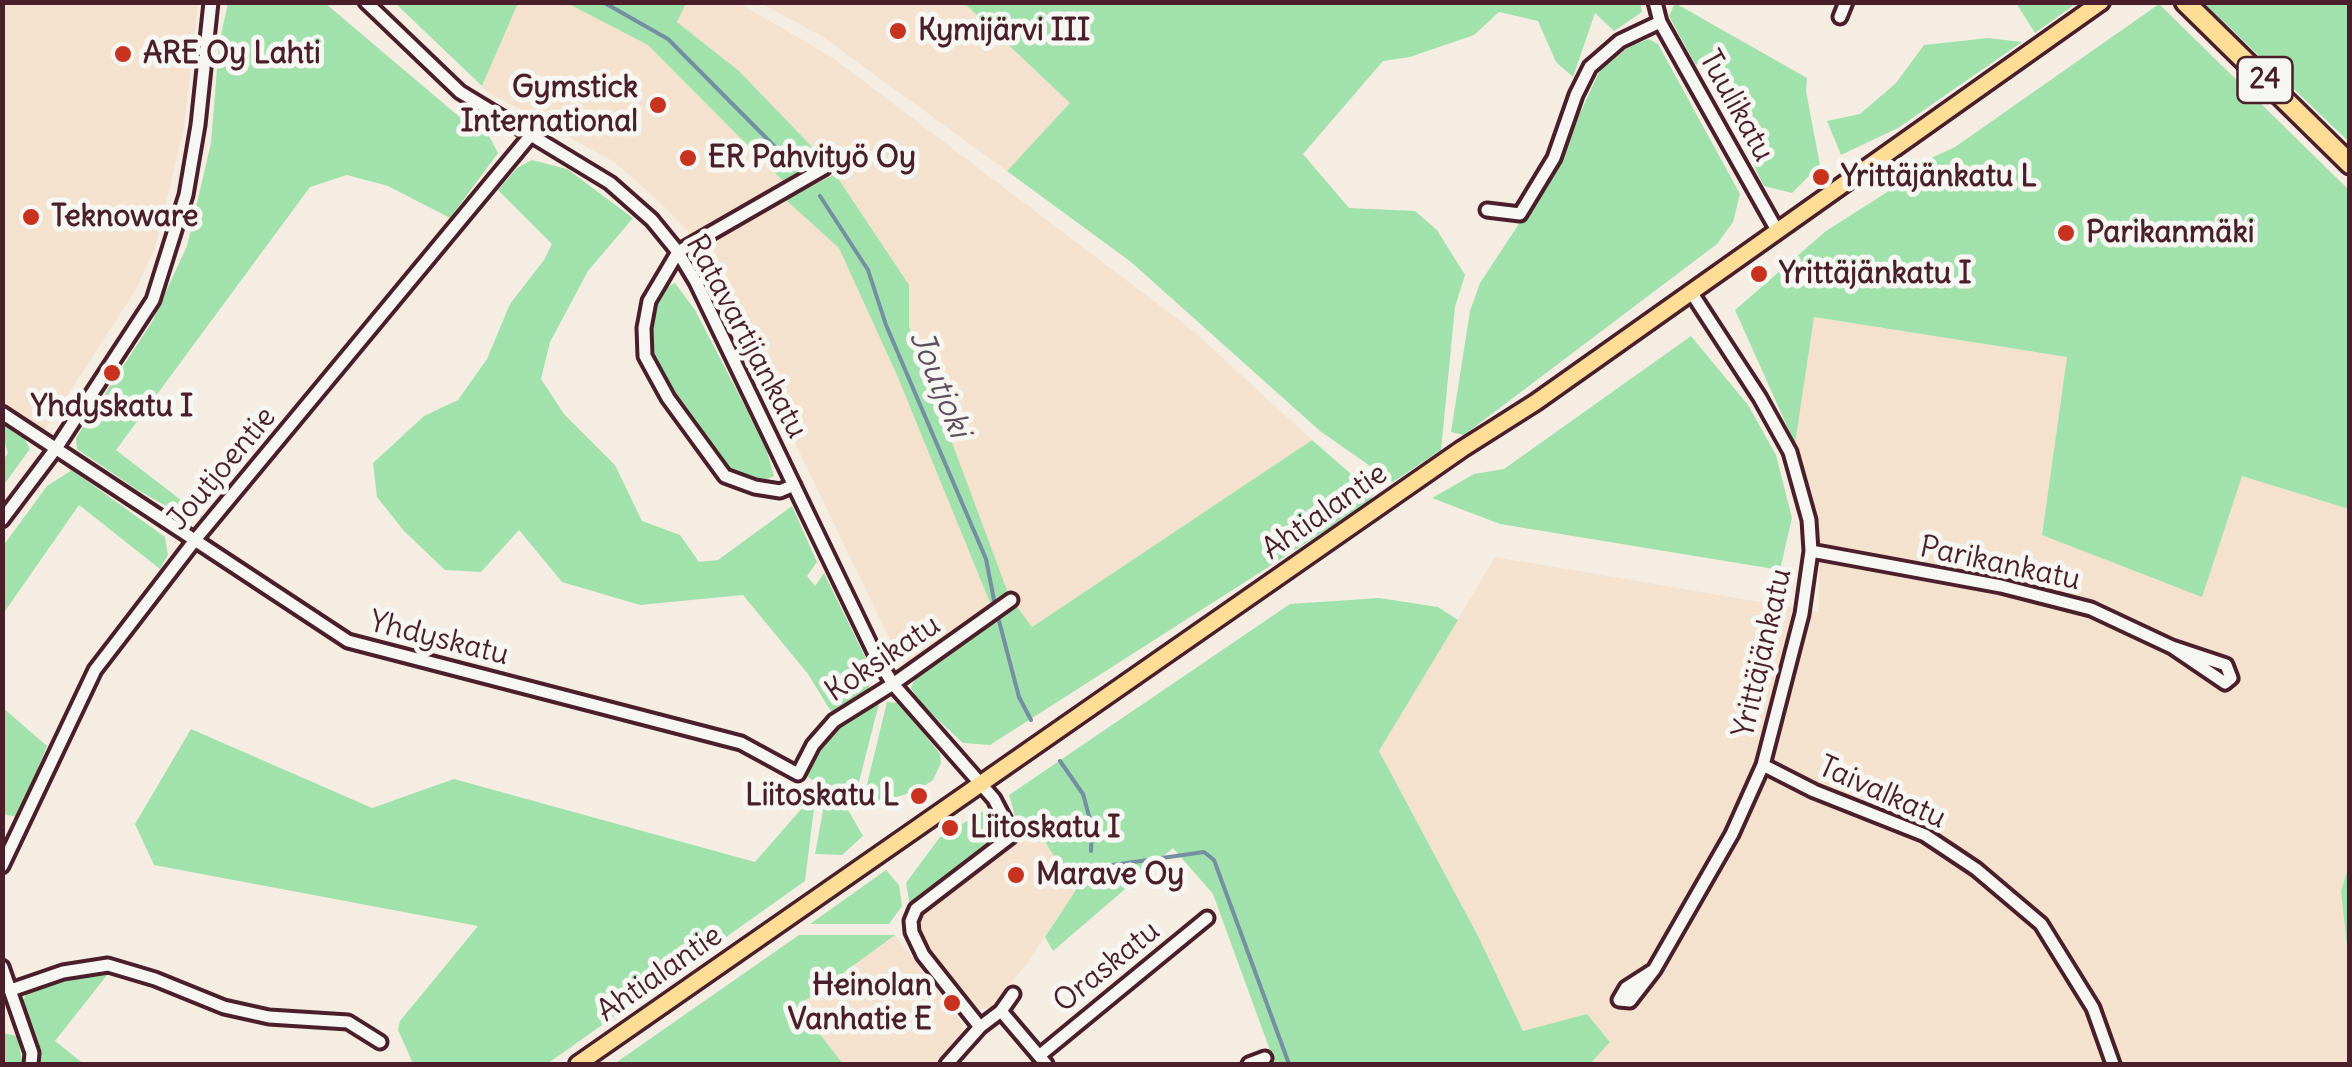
<!DOCTYPE html>
<meta charset="utf-8">
<style>
body{margin:0}
#map{position:relative;width:2352px;height:1067px;overflow:hidden;background:#f5ede2;font-family:Delius,sans-serif}
canvas{display:block}
.frame{position:absolute;inset:0;border:5px solid #4a1f2b;pointer-events:none}
</style>
<div id="map">
<canvas width="2352" height="1067"></canvas>
<div class="frame"></div>
</div>
<script>
const g = document.querySelector('canvas').getContext('2d');
g.lineJoin = 'round';
function paint(path, color) { g.fillStyle = color; g.fill(path, 'evenodd'); }
const poly = rows => new Path2D(rows.map(r => 'M' + r).join(''));
function strokePath(path, color, width, dash) { g.strokeStyle = color; g.lineWidth = width; g.lineCap = dash ? 'butt' : 'round'; g.setLineDash(dash || []); g.stroke(path); }
function drawText(font, color, halo, rows, align = 'center') {
  g.font = font + ' Delius,sans-serif'; g.lineWidth = 10; g.setLineDash([]); g.textBaseline = 'middle'; g.strokeStyle = halo; g.fillStyle = color; for (const [text, x, y, turn = 0] of rows) {
    g.save(); g.translate(x, y); g.rotate((+turn || 0) * Math.PI / 180); g.textAlign = isNaN(turn) ? turn : align; if (halo) g.strokeText(text, 0, 0); g.fillText(text, 0, 0); g.restore();
  }
}
const built = poly([
 [2,3,198,3,184,128,155,248,135,291,45,430,3,402],
 [518,3,567,3,648,45,783,181,691,235,660,202,614,162,486,91,482,86],
 [686,3,739,3,833,58,1192,330,1312,440,1032,627,1008,594,907,664,900,661,708,262,697,248,834,173,739,71,677,22],
 [760,3,964,3,1071,103,1007,171,820,35],
 [1813,317,2067,357,2042,535,2242,475,2349,509,2350,867,2341,891,2350,963,2349,1064,1590,1064,1610,1042,1523,1031,1478,936,1379,751,1495,557,1819,612,1819,517,1795,444],
 [1033,824,1076,890,1028,962,990,1008,974,1010,928,951,916,919,920,910],
 [895,935,962,1023,963,1036,939,1064,843,1064,797,1006]
]);
const green = poly([
 [1640,2,1642,12,1614,31,1595,13,1573,77,1556,62,1538,21,1499,12,1474,35,1410,57,1383,61,1303,154,1349,208,1415,211,1437,230,1465,275,1455,307,1441,450,1393,482,1320,431,1131,262,1007,171,1070,103,964,3],
 [228,3,325,3,475,130,489,136,498,153,450,218,388,186,347,175,310,187,116,450,203,517,191,520,136,489,77,449,76,438,152,322,187,246,211,143,219,44],
 [395,3,518,3,482,86],
 [567,3,686,3,677,22,739,71,815,150,814,163,783,181,648,45],
 [1675,3,1807,78,1806,91,1820,165,1792,193,1764,186,1704,67,1695,64,1669,16],
 [2016,3,2077,3,2035,33],
 [2204,3,2349,3,2349,142],
 [2159,4,2349,190,2349,509,2242,476,2202,597,2042,535,2067,357,1814,317,1795,444,1735,310,1826,231,1892,189,1914,166,1955,147],
 [1988,38,2022,42,1898,128,1841,155,1827,121,1860,114,1896,83,1924,45],
 [1649,39,1658,44,1740,194,1733,222,1717,244,1464,435,1451,432,1470,311,1480,283,1553,172,1600,70,1629,47],
 [532,160,567,169,633,218,588,271,550,342,541,379,564,414,615,465,642,521,680,535,699,562,718,560,792,506,817,562,807,576,815,586,824,573,872,671,868,692,832,713,808,674,743,595,640,605,562,582,519,530,481,572,445,570,404,531,377,497,373,463,424,416,458,400,487,359,510,304,544,260,552,244,498,190,517,168],
 [835,174,909,285,909,327,1008,593,991,605,897,375,839,248,786,200],
 [675,283,695,310,765,445,774,476,765,480,726,468,675,396,651,352,650,320,664,289],
 [1691,336,1748,405,1776,455,1792,518,1780,570,1500,524,1432,498,1474,474,1504,469],
 [3,422,23,436,30,449,3,486,3,460,8,453,3,438],
 [1312,440,1374,494,1367,504,990,745,963,743,921,704,911,688,917,674,1016,605,1032,627],
 [72,470,165,537,168,555,160,569,79,505,3,614,3,546,47,486],
 [1379,598,1438,607,1458,620,1379,751,1478,936,1523,1031,1587,1014,1610,1042,1590,1064,1275,1064,1213,894,1173,848,1053,951,1045,937,1076,890,1034,825,1020,834,1009,795,1290,604],
 [872,700,880,700,854,801,824,789,803,773,817,747,837,723],
 [887,702,899,703,940,754,941,763,933,780,916,791,887,800,863,801],
 [2,707,47,746,18,817,3,814],
 [191,729,372,808,454,779,755,862,816,792,805,881,547,1064,410,1064,412,1061,398,1030,400,1021,478,926,154,865,135,824],
 [825,799,847,808,863,836,842,855,815,854],
 [982,812,995,818,999,830,996,843,910,906,906,883,940,837],
 [2348,869,2350,871,2349,963,2341,891],
 [886,870,899,885,902,906,889,924,810,924],
 [799,935,895,935,798,1006,843,1064,614,1064],
 [111,970,55,1041,84,1064,42,1064,22,1002,28,990,65,976],
 [3,1033,17,1036,23,1064,3,1064]
]);
const stream = poly([
 [603,2,668,39,794,166],
 [820,196,868,270,886,325,986,559,994,600],
 [999,621,1019,697,1031,720],
 [1060,761,1083,794,1092,827,1091,851],
 [1106,866,1204,852,1214,860,1289,1064]
]);
const minor = poly([
 [366,2,460,92,610,183,652,220,678,252,696,282,877,658,893,684,994,799,1007,824,1010,837,916,909,911,921,912,932,923,955,980,1027],
 [1655,2,1660,22,1778,232],
 [1840,17,1846,2],
 [1487,210,1520,214,1554,158,1576,95,1590,67,1620,41,1660,22],
 [2,413,348,641,741,743,798,774,813,745,834,721,893,684,1011,600],
 [794,485,780,491,755,487,725,476,668,398,645,356,644,328,649,301,678,252,824,168],
 [2,520,57,447,153,300,186,195,198,125,211,2],
 [1811,551,2001,586,2091,609,2172,647,2225,683,2231,678,2226,665,2172,647],
 [1763,765,1814,791,1925,835,1976,869,2041,924,2093,1008,2113,1064],
 [2,866,95,670,195,540,530,136],
 [2,967,32,1053,31,1064],
 [1654,970,1630,1001,1619,1000,1626,988,1654,970,1732,834,1763,765,1802,614,1811,551,1809,520,1790,452,1760,398,1691,292],
 [11,990,63,972,108,965,155,979,224,1007,269,1017,348,1022,380,1042],
 [1001,1011,1046,1064],
 [1039,1056,1207,918],
 [947,1064,980,1027,1001,1011,1013,994],
 [1249,1064,1265,1058]
]);
const major = poly([
 [578,1064,1462,449,1536,402,2101,2]
]);
const highway = poly([
 [2185,2,2350,164]
]);
const markers = [
 [898,31,10,"#c8321e"],
 [123,54,10,"#c8321e"],
 [658,105,10,"#c8321e"],
 [688,158,10,"#c8321e"],
 [1821,177,10,"#c8321e"],
 [31,217,10,"#c8321e"],
 [2066,233,10,"#c8321e"],
 [1759,274,10,"#c8321e"],
 [112,373,10,"#c8321e"],
 [919,796,10,"#c8321e"],
 [950,828,10,"#c8321e"],
 [1016,875,10,"#c8321e"],
 [952,1003,10,"#c8321e"]
];
const shields = [
 [2265,80,55]
];
const shieldNames = [
 ["24",2265,80]
];
const poiNames = [
 ["Kymijärvi III",918,31],
 ["ARE Oy Lahti",143,54],
 ["Gymstick",638,88,"right"],
 ["International",638,122,"right"],
 ["ER Pahvityö Oy",708,158],
 ["Yrittäjänkatu L",1841,177],
 ["Teknoware",51,217],
 ["Parikanmäki",2086,233],
 ["Yrittäjänkatu I",1779,274],
 ["Yhdyskatu I",112,407,"center"],
 ["Liitoskatu L",899,796,"right"],
 ["Liitoskatu I",970,828],
 ["Marave Oy",1036,875],
 ["Heinolan",932,986,"right"],
 ["Vanhatie E",932,1020,"right"]
];
const streetNames = [
 ["Tuulikatu",1736,106,61],
 ["Ratavartijankatu",746,337,62],
 ["Joutjoentie",222,469,-50],
 ["Ahtialantie",1325,512,-35],
 ["Parikankatu",2000,564,12],
 ["Yhdyskatu",439,639,14],
 ["Yrittäjänkatu",1763,653,-77],
 ["Koksikatu",883,659,-34],
 ["Taivalkatu",1882,793,24],
 ["Oraskatu",1107,967,-39],
 ["Ahtialantie",660,974,-35]
];
const waterNames = [
 ["Joutjoki",939,384,68]
];
paint(built, '#f4e2ce');
paint(green, '#a1e2ac');
strokePath(stream, '#748fa2', 4);
strokePath(minor, '#4a1f2b', 19);
strokePath(major, '#4a1f2b', 22);
strokePath(highway, '#4a1f2b', 25);
strokePath(minor, '#f6f6f2', 11);
strokePath(major, '#fedd96', 15);
strokePath(highway, '#fedd96', 18);
for (const [x, y, r, color] of markers) { const dot = new Path2D(); dot.arc(x, y, r, 0, 2 * Math.PI); g.fillStyle = color; g.fill(dot); strokePath(dot, '#f6f6f2', 4); }
for (const [x, y, w] of shields) { const box = new Path2D(); box.roundRect(x - w / 2, y - 23, w, 46, 8); g.fillStyle = '#f6f6f2'; g.fill(box); strokePath(box, '#4a1f2b', 2.5); }
drawText('bold 28px', '#4a1f2b', null, shieldNames);
drawText('bold 30px', '#4a1f2b', '#f6f6f2', poiNames, 'left');
drawText('30px', '#4a1f2b', '#f6f6f2', streetNames);
drawText('italic 32px', '#5c4e5c', '#f6f6f2', waterNames);
</script>
